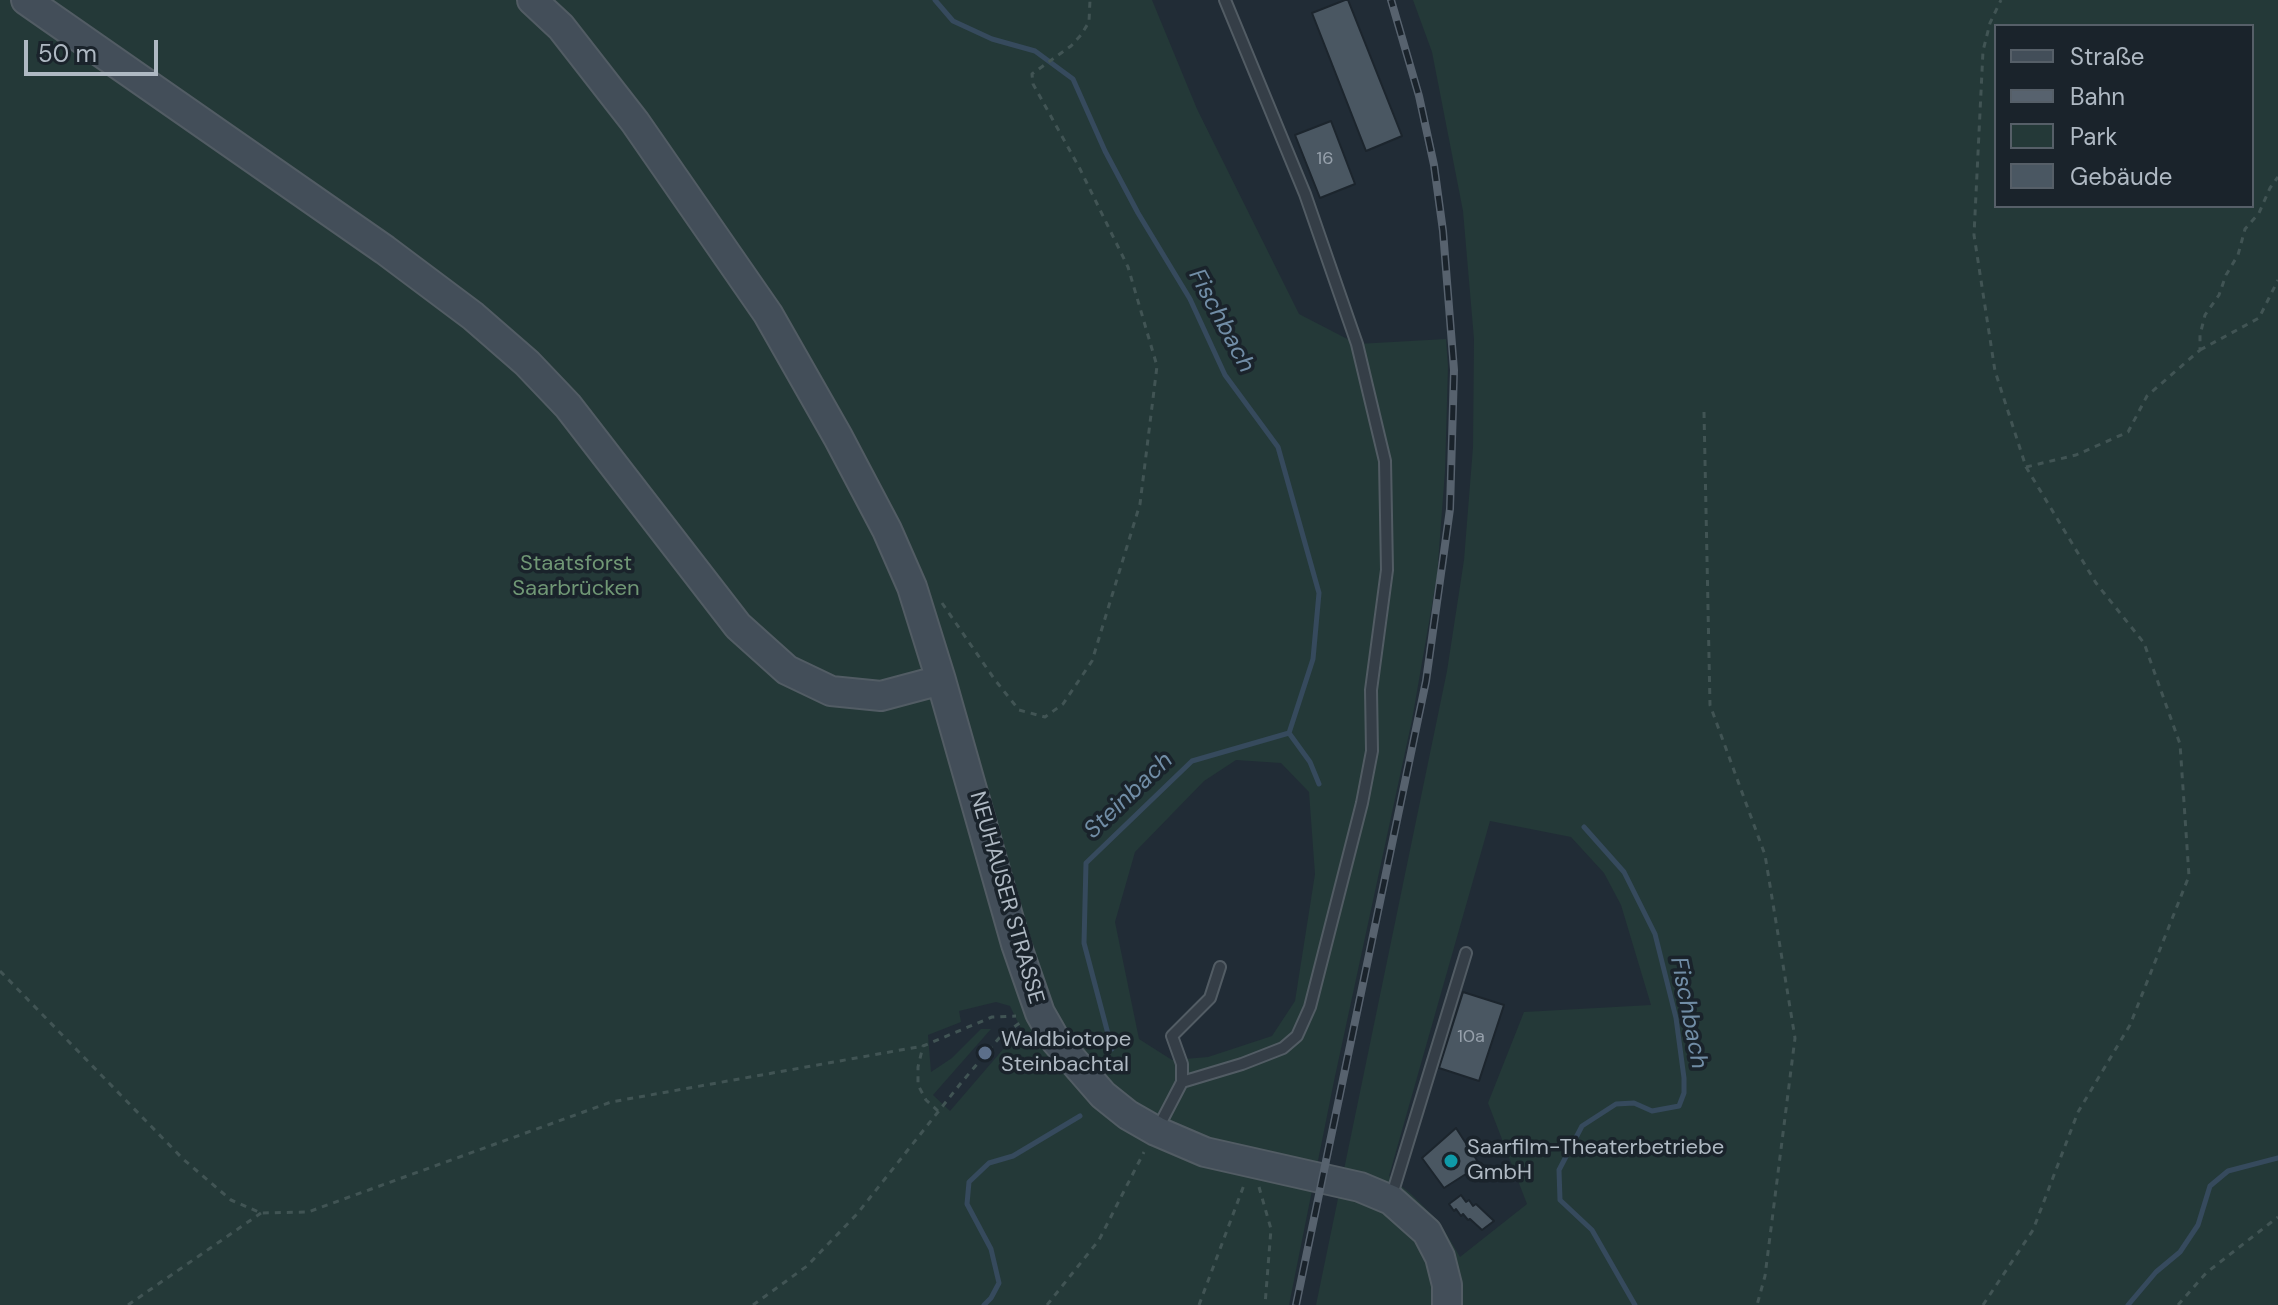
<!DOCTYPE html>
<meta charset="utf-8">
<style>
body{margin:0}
#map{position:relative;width:2278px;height:1305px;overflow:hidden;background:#212c36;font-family:"DM Sans",sans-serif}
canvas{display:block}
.legend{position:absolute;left:1994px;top:24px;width:260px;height:184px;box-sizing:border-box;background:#1a232b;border:2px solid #565f68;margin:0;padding:10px 14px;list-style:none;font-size:24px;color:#afb9c3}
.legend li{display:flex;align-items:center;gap:16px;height:40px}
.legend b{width:40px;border:2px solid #565f68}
.scale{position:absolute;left:24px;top:40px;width:134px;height:36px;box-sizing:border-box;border:4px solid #afb9c3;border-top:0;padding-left:10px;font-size:24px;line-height:28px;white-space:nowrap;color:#afb9c3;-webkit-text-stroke:6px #1a232b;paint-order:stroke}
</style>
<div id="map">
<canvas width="2278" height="1305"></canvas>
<ul class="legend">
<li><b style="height:10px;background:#434e59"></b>Straße</li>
<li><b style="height:10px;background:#57626e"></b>Bahn</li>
<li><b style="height:22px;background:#243938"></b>Park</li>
<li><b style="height:22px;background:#4a5762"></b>Gebäude</li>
</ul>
<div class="scale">50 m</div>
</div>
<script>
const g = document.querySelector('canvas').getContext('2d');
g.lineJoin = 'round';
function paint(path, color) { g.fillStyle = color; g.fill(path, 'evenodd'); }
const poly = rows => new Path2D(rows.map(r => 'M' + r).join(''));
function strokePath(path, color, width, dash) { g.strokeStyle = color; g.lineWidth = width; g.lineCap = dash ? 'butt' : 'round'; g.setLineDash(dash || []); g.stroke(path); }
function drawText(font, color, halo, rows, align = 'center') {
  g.font = font + ' "DM Sans",sans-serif'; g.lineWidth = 7; g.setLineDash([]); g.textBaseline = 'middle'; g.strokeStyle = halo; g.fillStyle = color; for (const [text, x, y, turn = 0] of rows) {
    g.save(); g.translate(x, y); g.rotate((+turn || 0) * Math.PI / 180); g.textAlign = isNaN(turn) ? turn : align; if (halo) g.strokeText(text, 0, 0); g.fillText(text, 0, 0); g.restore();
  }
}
const green = poly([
 [0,0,1152,0,1197,109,1299,314,1357,344,1446,339,1448,366,1445,471,1437,576,1412,720,1334,1081,1289,1305,0,1305],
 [1236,760,1281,763,1309,792,1315,874,1295,1001,1272,1036,1208,1057,1172,1060,1139,1039,1115,922,1135,852,1204,781],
 [996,1002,1010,1006,1023,1033,1005,1047,950,1111,933,1095,991,1029,981,1029,952,1058,931,1072,928,1035,961,1022,959,1011],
 [1413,0,2278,0,2278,1305,1316,1305,1447,671,1464,560,1473,447,1474,339,1463,211,1432,52],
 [1996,26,2252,26,2252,206,1996,206],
 [1490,821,1571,837,1604,873,1621,905,1651,1005,1524,1012,1488,1103,1527,1204,1460,1257,1440,1223,1411,1194,1389,1176]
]);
const stream = poly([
 [935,0,953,21,992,39,1035,51,1073,79,1105,151,1138,213,1190,299,1225,375,1278,447,1319,593,1313,659,1289,733,1310,762,1319,784],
 [1584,827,1624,872,1655,934,1676,1018,1684,1078,1684,1093,1679,1106,1652,1111,1634,1103,1616,1104,1582,1126,1559,1170,1560,1200,1592,1230,1635,1305],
 [1112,1049,1084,943,1086,863,1192,761,1289,733],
 [984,1305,991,1298,999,1283,991,1249,967,1204,969,1182,989,1163,1013,1156,1080,1116],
 [2128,1305,2156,1272,2180,1252,2198,1225,2210,1186,2228,1171,2278,1158]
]);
const building = poly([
 [1345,0,1348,0,1402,136,1366,151,1312,13,1345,0],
 [1331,121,1355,184,1320,198,1295,135,1331,121],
 [1463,992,1504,1005,1479,1081,1439,1068,1463,992],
 [1456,1128,1480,1165,1444,1188,1422,1158,1456,1128],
 [1461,1195,1466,1202,1469,1200,1473,1206,1476,1204,1494,1221,1482,1230,1470,1219,1468,1220,1463,1214,1461,1216,1456,1209,1454,1211,1449,1204,1461,1195]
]);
const path = poly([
 [2200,350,2259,318,2278,280],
 [1704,412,1710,705,1765,855,1795,1038,1765,1276,1757,1305],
 [2026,467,2076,455,2128,432,2147,396,2200,350,2200,335,2205,315,2219,295,2226,275,2238,255,2245,229,2259,213,2270,188,2278,177],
 [942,603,995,680,1019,710,1045,717,1063,704,1092,661,1140,504,1157,366,1128,267,1080,169,1033,84,1032,74,1071,46,1081,35,1089,22,1090,0],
 [0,971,183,1159,231,1200,261,1213,308,1212,611,1102,923,1046],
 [938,1111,926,1100,918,1085,918,1067,923,1046,992,1017,1016,1016],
 [1259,1187,1271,1229,1265,1305],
 [128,1305,261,1213],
 [753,1305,807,1266,857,1214,961,1083,1000,1037,1021,1022],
 [1047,1305,1099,1240,1144,1152],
 [1199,1305,1244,1185],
 [1983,1305,2033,1230,2078,1112,2130,1025,2189,876,2180,744,2144,643,2096,583,2026,467,1995,371,1974,235,1983,51,1990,23,2001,0],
 [2178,1305,2206,1273,2278,1217]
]);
const lane = poly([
 [1182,1082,1182,1064,1172,1036,1210,998,1220,967],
 [1157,1130,1182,1082,1242,1064,1283,1048,1297,1036,1310,1007,1362,803,1372,751,1371,690,1387,570,1385,461,1357,344,1305,194,1225,0],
 [1391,1198,1466,953]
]);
const secondary = poly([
 [26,0,385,250,473,316,527,363,568,406,738,626,787,670,831,691,881,696,941,680],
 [532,0,561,27,635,122,768,314,838,437,887,530,912,587,941,680,1016,944,1040,1013,1056,1041,1103,1095,1128,1115,1156,1131,1205,1152,1360,1187,1391,1200,1427,1232,1440,1257,1447,1285,1447,1305]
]);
const rail = poly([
 [1296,1305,1426,681,1450,509,1454,370,1443,231,1434,165,1419,96,1391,0]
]);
const markers = [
 [985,1053,8,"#5c6f8a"],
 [1451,1161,8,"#0f9aa8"]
];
const numberNames = [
 ["16",1325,159],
 ["10a",1471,1037]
];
const parkNames = [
 ["Staatsforst",576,564],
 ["Saarbrücken",576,589]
];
const streetNames = [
 ["NEUHAUSER STRASSE",1006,898,74]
];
const poiNames = [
 ["Waldbiotope",1001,1040],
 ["Steinbachtal",1001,1065],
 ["Saarfilm-Theaterbetriebe",1467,1148],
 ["GmbH",1467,1173]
];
const waterNames = [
 ["Fischbach",1221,321,62],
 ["Steinbach",1129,796,-44],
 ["Fischbach",1688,1013,79]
];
paint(green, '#243938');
strokePath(stream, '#364a5d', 5);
paint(building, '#4a5762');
strokePath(building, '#1c252d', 2);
strokePath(lane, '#525c64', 14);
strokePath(secondary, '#525c64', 32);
strokePath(path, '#415454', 3, [6, 6]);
strokePath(lane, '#353e47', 10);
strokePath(secondary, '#434e59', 28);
strokePath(rail, '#57626e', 8);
strokePath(rail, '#1a232b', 5, [15]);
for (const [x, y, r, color] of markers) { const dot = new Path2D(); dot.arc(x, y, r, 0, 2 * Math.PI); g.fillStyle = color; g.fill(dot); strokePath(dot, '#1a232b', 3); }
drawText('18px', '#96a0ab', null, numberNames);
drawText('22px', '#709775', '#1a232b', parkNames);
drawText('22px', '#afb9c3', '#1a232b', streetNames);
drawText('22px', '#afb9c3', '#1a232b', poiNames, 'left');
drawText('italic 24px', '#718da6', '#1a232b', waterNames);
</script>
